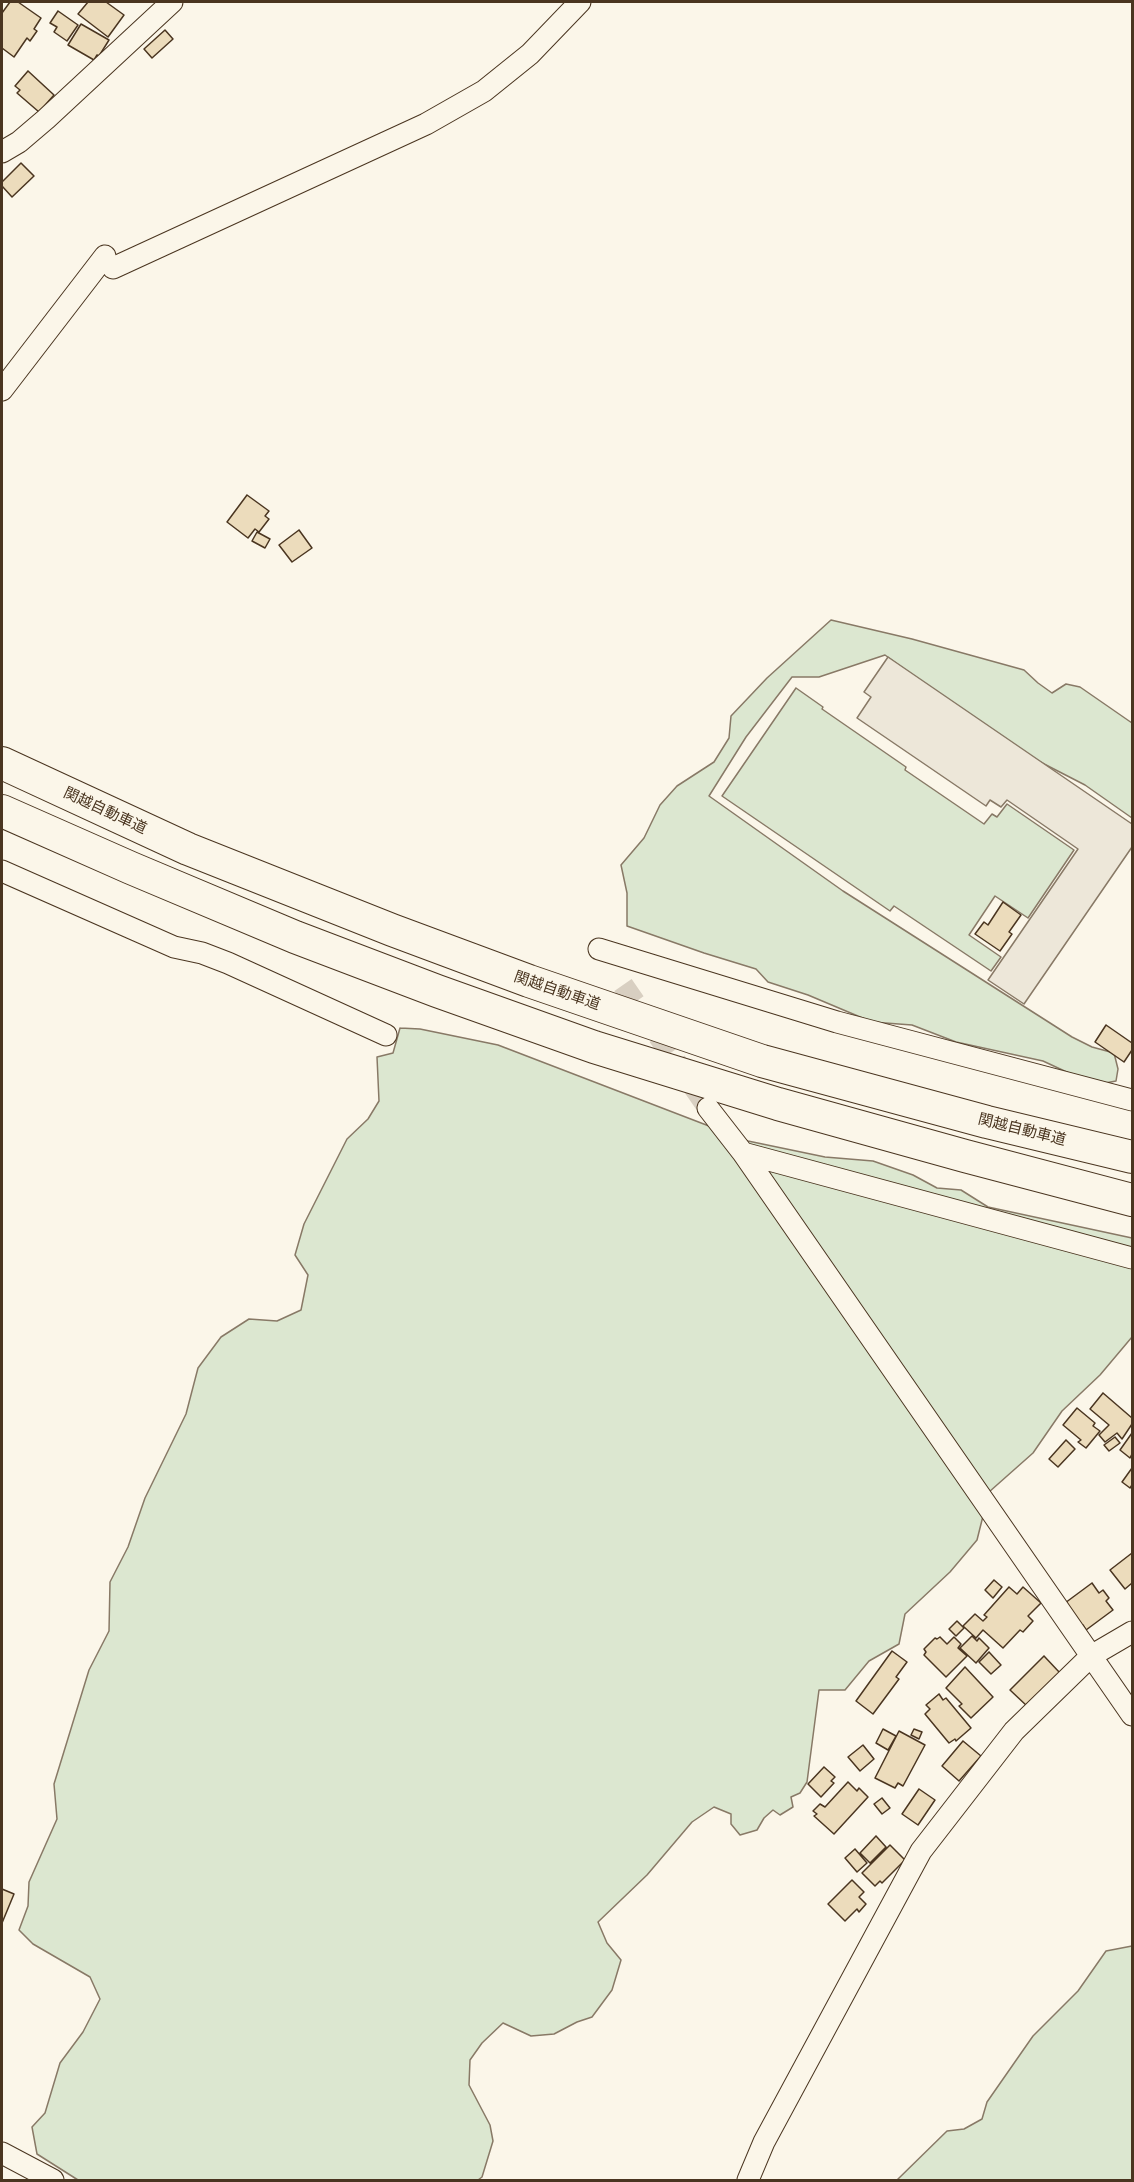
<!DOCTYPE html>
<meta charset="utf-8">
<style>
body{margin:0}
#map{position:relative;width:1134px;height:2182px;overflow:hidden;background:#fbf6e9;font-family:"PT Sans Narrow",sans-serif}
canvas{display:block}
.frame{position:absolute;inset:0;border:3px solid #4a3520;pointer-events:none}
</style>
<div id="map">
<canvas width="1134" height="2182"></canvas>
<div class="frame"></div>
</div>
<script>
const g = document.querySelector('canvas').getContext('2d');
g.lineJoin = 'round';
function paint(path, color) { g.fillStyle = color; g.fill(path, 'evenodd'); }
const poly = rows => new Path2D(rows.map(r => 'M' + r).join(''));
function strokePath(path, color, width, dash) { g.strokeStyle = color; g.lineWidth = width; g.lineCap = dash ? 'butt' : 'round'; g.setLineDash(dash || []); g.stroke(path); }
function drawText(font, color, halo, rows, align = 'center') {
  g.font = font + ' "PT Sans Narrow","Noto Sans JP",sans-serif'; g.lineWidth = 4.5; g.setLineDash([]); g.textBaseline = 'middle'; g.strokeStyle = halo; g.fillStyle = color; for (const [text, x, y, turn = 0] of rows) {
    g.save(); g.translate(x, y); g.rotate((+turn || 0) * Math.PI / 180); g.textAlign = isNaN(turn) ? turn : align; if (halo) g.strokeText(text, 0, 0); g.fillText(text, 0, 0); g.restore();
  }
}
const green = poly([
 [831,620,912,639,1024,670,1038,683,1052,693,1066,684,1080,687,1132,723,1132,818,1085,785,1013,748,885,655,819,677,792,677,746,737,709,796,843,891,1072,1037,1092,1047,1114,1053,1118,1069,1116,1081,1100,1084,1086,1081,1043,1061,956,1042,912,1025,872,1022,808,995,768,982,756,969,704,953,627,926,627,893,621,865,644,838,660,805,677,786,714,762,729,738,731,716,767,678,831,620],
 [796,688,823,707,822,709,906,767,905,770,984,824,992,814,997,817,1007,804,1074,850,1028,918,995,896,969,935,1001,957,991,971,894,906,890,911,722,796,796,688],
 [400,1028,420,1029,498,1045,748,1141,825,1157,873,1161,913,1175,937,1188,961,1190,988,1207,1132,1238,1132,1337,1100,1375,1062,1411,1033,1453,989,1492,977,1540,950,1572,905,1614,899,1644,869,1661,845,1690,819,1690,807,1782,800,1793,791,1797,793,1807,780,1815,773,1810,764,1818,757,1830,740,1835,731,1824,731,1814,714,1807,692,1822,647,1875,598,1922,607,1943,621,1960,612,1990,592,2017,577,2022,554,2034,531,2036,503,2023,482,2043,470,2060,469,2085,490,2125,493,2141,482,2177,478,2180,78,2180,37,2154,32,2127,45,2113,60,2063,83,2032,100,1999,90,1977,33,1944,19,1930,28,1906,29,1882,57,1819,54,1784,89,1670,109,1631,110,1582,128,1547,145,1498,186,1414,198,1368,221,1337,249,1319,277,1321,301,1310,308,1275,295,1255,304,1224,347,1139,368,1119,379,1101,377,1057,393,1053,400,1028],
 [1132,1946,1132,2180,897,2180,947,2131,964,2129,982,2119,987,2102,1033,2036,1078,1991,1106,1951,1132,1946]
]);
const parking = poly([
 [888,657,1132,824,1132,847,1024,1004,988,980,1078,849,1007,800,1001,807,990,800,986,806,857,718,871,697,864,692,888,657]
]);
const building = poly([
 [10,2,18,2,41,18,34,29,37,31,30,41,27,38,14,57,2,48,2,13,10,2],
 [88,2,106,2,124,15,108,37,78,14,88,2],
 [58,11,78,25,67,41,54,32,57,27,50,23,58,11],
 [81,24,109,40,99,56,97,55,94,60,68,45,81,24],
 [165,30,173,39,152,58,144,49,165,30],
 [28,71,54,95,39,112,17,93,20,90,15,86,28,71],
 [21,163,34,176,12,197,2,186,2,182,21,163],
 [247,495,269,511,265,516,269,519,259,532,255,529,248,538,227,522,247,495],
 [299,530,312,548,292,562,279,545,299,530],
 [257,532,270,539,265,548,252,541,257,532],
 [1003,902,1021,915,1009,932,1012,934,1000,951,975,934,984,922,988,925,1003,902],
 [1106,1025,1132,1043,1132,1050,1124,1062,1095,1042,1106,1025],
 [1103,1393,1132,1418,1132,1424,1122,1439,1117,1433,1105,1442,1099,1435,1109,1425,1090,1409,1103,1393],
 [1077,1408,1095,1423,1093,1426,1100,1431,1086,1448,1078,1442,1081,1440,1063,1425,1077,1408],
 [1132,1433,1132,1454,1130,1458,1120,1450,1132,1433],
 [1115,1437,1120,1443,1109,1451,1104,1445,1115,1437],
 [1066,1440,1075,1449,1058,1467,1049,1459,1066,1440],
 [1132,1468,1132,1485,1130,1488,1122,1482,1132,1468],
 [1132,1553,1132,1583,1125,1589,1110,1570,1132,1553],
 [994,1580,1002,1587,993,1598,985,1590,994,1580],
 [1092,1583,1099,1593,1103,1590,1109,1598,1106,1601,1113,1610,1086,1630,1083,1625,1081,1627,1065,1603,1092,1583],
 [1009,1587,1017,1594,1023,1587,1041,1603,1028,1616,1033,1621,1023,1632,1020,1630,1003,1648,983,1630,976,1638,963,1626,975,1614,983,1621,987,1617,984,1615,1009,1587],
 [957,1621,964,1628,956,1636,949,1629,957,1621],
 [972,1636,977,1641,979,1638,989,1648,976,1663,960,1648,972,1636],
 [940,1637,947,1644,954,1637,961,1644,958,1648,967,1656,946,1677,924,1655,926,1652,924,1649,935,1638,937,1639,940,1637],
 [892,1651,907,1662,896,1677,899,1679,873,1714,856,1701,892,1651],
 [989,1652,1001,1665,991,1674,979,1662,989,1652],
 [1044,1656,1060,1673,1027,1706,1010,1690,1044,1656],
 [965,1667,993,1697,971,1718,959,1706,962,1704,946,1688,965,1667],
 [939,1694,943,1700,946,1698,971,1728,956,1741,955,1739,949,1743,925,1714,930,1709,926,1705,939,1694],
 [883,1729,896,1736,888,1750,876,1743,883,1729],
 [914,1729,922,1732,919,1739,911,1735,914,1729],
 [899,1731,925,1745,903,1786,898,1783,895,1788,875,1778,899,1731],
 [963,1741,981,1756,959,1781,942,1766,963,1741],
 [863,1745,874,1759,860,1771,848,1757,863,1745],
 [824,1767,835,1777,831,1781,834,1783,821,1797,808,1784,824,1767],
 [848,1782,857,1791,859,1788,868,1797,834,1834,814,1816,817,1814,813,1811,820,1804,825,1807,848,1782],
 [919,1789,935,1800,918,1825,902,1814,919,1789],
 [882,1798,890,1808,882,1814,874,1804,882,1798],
 [876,1836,886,1847,870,1863,860,1853,876,1836],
 [890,1845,905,1860,882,1883,880,1881,875,1886,862,1873,890,1845],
 [855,1849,867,1863,857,1872,845,1858,855,1849],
 [852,1880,864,1892,859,1897,866,1904,859,1912,857,1909,845,1921,828,1904,852,1880],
 [2,1889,14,1894,2,1923,2,1889]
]);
const minorTunnel = poly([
 [623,985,708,1108]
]);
const minor = poly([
 [2,152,19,142,46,119,172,2],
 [113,268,426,124,484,91,530,54,580,2],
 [2,390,105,256],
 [2,871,174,947,202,953,228,963,386,1035],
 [599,949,837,1022,1132,1100],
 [708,1108,743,1153,1132,1715],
 [743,1153,1132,1258],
 [2,2153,53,2180],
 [748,2180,764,2142,921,1851,1014,1731,1091,1656,1132,1632]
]);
const highway = poly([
 [2,763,188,849,392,930,529,981,762,1061,987,1122,1132,1157],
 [2,811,131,868,295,937,437,991,594,1047,778,1104,965,1156,1132,1200]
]);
const streetNames = [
 ["関越自動車道",105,811,25],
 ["関越自動車道",557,991,19],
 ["関越自動車道",1022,1130,14]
];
paint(green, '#dce7d0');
strokePath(green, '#887966', 1.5);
paint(parking, '#ede7d9');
strokePath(parking, '#887966', 1.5);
paint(building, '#ecdcbc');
strokePath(building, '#4a3520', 1.5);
strokePath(minorTunnel, '#d8cfc1', 21, [21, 10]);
strokePath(minor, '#4a3520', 23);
strokePath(highway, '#4a3520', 34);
strokePath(minor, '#fbf6e9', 21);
strokePath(highway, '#fbf6e9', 32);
drawText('15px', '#4a3520', '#fbf6e9', streetNames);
</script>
